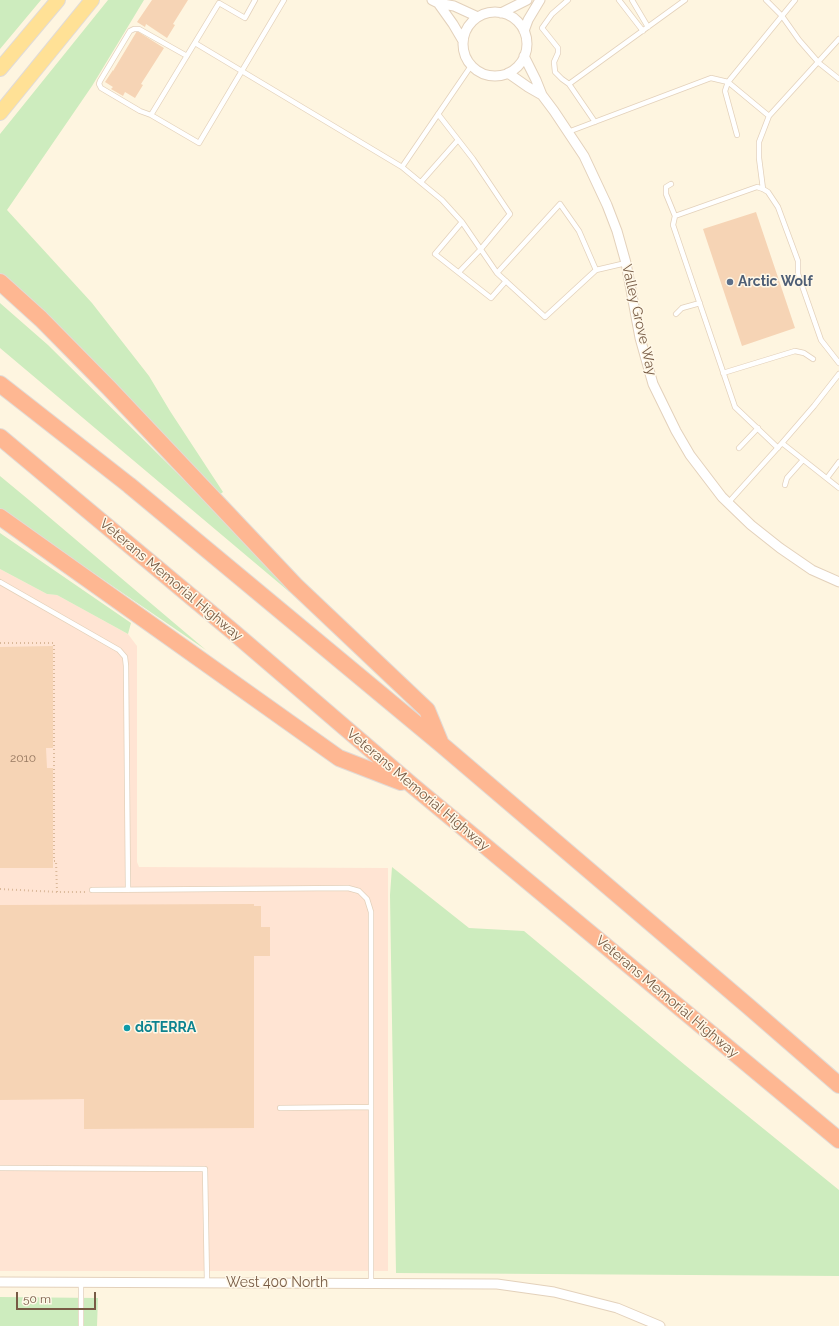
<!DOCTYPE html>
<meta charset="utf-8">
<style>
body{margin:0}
#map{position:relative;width:839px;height:1326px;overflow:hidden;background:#fef5e0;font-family:Raleway,sans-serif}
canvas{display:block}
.scale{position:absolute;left:16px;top:1292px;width:80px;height:18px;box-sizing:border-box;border:2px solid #775b45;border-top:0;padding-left:5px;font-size:12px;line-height:14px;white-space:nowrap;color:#775b45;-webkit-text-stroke:3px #fff8e8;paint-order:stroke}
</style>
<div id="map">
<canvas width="839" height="1326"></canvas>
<div class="scale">50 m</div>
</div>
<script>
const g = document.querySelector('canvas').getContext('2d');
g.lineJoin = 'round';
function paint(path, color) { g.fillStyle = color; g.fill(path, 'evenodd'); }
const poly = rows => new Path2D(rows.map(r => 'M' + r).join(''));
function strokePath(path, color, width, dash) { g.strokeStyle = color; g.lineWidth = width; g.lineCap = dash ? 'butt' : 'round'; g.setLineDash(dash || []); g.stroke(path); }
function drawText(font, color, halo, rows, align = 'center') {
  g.font = font + ' Raleway,sans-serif'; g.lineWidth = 3; g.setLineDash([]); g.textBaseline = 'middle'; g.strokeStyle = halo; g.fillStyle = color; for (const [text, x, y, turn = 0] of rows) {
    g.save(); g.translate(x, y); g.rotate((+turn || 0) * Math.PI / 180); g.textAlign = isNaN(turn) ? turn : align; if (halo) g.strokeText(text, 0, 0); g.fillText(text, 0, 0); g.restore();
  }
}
const commercial = poly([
 [0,569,47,594,57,595,128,634,137,646,137,862,139,867,388,868,388,1271,0,1271]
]);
const green = poly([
 [0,0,41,0,0,49],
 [108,0,144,0,92,86,7,210,92,303,149,376,170,411,223,492,219,495,150,423,104,371,67,335,0,274,0,134],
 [0,303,48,345,274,569,318,616,0,348],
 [0,476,29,500,206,650,0,509],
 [0,533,131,623,128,634,57,595,47,594,0,569],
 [392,867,469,928,524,931,685,1065,839,1190,839,1276,396,1273,390,895],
 [0,1297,98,1298,97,1326,0,1326]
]);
const building = poly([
 [152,0,188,0,173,24,175,25,167,38,146,24,145,27,137,22],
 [137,31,164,48,141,84,143,85,135,98,125,92,123,96,111,89,113,87,105,82,113,70,113,71],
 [756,212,795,328,742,346,703,229],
 [53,646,53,748,46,748,47,768,53,768,53,868,0,868,0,647],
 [254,904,254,906,261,906,261,927,270,927,270,956,254,956,254,1128,84,1129,84,1099,0,1100,0,905]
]);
const path = poly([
 [0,643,54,643,54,861,56,861,57,892],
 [0,889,57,892,85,892]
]);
const service = poly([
 [255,0,245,18,219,3,151,115,199,143,284,0],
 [568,0,552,14,542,28,558,48,558,53,554,62,555,72,562,79,569,84],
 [619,0,643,31],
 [632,0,648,27],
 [766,0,782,16,799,40,819,63,839,79],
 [195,43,402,167,442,200,462,222,497,273,545,317,596,270,626,263],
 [438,114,473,159,510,214,480,250,459,272],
 [151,115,140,111,101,88,99,84,100,81,130,31,134,29,139,29,187,56],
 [769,116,839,39],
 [595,122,569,84,685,0],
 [568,132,711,78,728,82,769,116,759,142,759,158,763,189],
 [737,135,725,91,728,82,795,0],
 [402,167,471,66],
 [421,182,458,140],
 [671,184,666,187,666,194,675,216],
 [462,222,435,254,491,298,506,281],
 [497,273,560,204,579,231,596,270],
 [676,314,682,308,700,303],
 [723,373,795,351,804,353,813,359],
 [782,443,839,488],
 [739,448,758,428],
 [778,448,735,407,673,225,675,216,757,187,763,189,768,192,778,207,798,261,798,274,821,340,839,363],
 [827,478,839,462],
 [785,485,787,478,803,460],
 [728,503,782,443,814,406,839,374],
 [0,582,119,650,125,657,126,666,128,889],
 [92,890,348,888,359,891,367,899,371,912,371,1283],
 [280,1108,371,1107],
 [0,1168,205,1169,207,1283],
 [81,1282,81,1326]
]);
const minor = poly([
 [432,0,438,3,454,6,478,17],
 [438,3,453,24,463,41],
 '463 44a32 32 0 1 1 64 0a32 32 0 1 1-64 0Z',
 [501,13,527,0],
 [524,31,528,20,540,0],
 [524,56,536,80,542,95,554,111,584,156,607,205,617,231,626,263,640,338,653,384,676,431,690,455,722,497,751,525,780,548,812,570,839,582],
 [508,73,528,87,542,95],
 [0,1282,497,1284,554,1292,617,1308,660,1326]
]);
const primary = poly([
 [0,69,58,0],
 [0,113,92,0]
]);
const motorway = poly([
 [0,282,41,319,109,388,295,585,427,710,441,744],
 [0,384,129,485,442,745,748,1006,839,1085],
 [0,437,231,630,413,786,839,1140],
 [0,517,339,758,401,782]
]);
const markers = [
 [730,282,4,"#5c6f8a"],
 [127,1028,4,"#0f9aa8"]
];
const numberNames = [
 ["2010",23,758]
];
const serviceNames = [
 ["Arctic Wolf",738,282]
];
const streetNames = [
 ["Valley Grove Way",639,320,77],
 ["Veterans Memorial Highway",171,580,40],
 ["Veterans Memorial Highway",418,790,40],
 ["Veterans Memorial Highway",667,997,40],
 ["West 400 North",277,1283]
];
const cultureNames = [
 ["dōTERRA",135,1028]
];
paint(commercial, '#ffe4d3');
paint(green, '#cdecbe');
paint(building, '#f6d4b5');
strokePath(service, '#e3d1bb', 6);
strokePath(minor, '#e3d1bb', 11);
strokePath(primary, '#e1dbd6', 16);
strokePath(motorway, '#e1dbd6', 18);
strokePath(path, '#dab899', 2, [1, 3]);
strokePath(service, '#fff', 4.5);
strokePath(minor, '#fff', 9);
strokePath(primary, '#ffe196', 14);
strokePath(motorway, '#feb792', 16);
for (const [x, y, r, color] of markers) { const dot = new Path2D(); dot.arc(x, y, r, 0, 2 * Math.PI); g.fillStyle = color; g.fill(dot); strokePath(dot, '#fff8e8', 1.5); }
drawText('12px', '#977961', null, numberNames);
drawText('bold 14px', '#4e5e75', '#fff8e8', serviceNames, 'left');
drawText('14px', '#775b45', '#fff8e8', streetNames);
drawText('bold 14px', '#0d838f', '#fff8e8', cultureNames, 'left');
</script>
